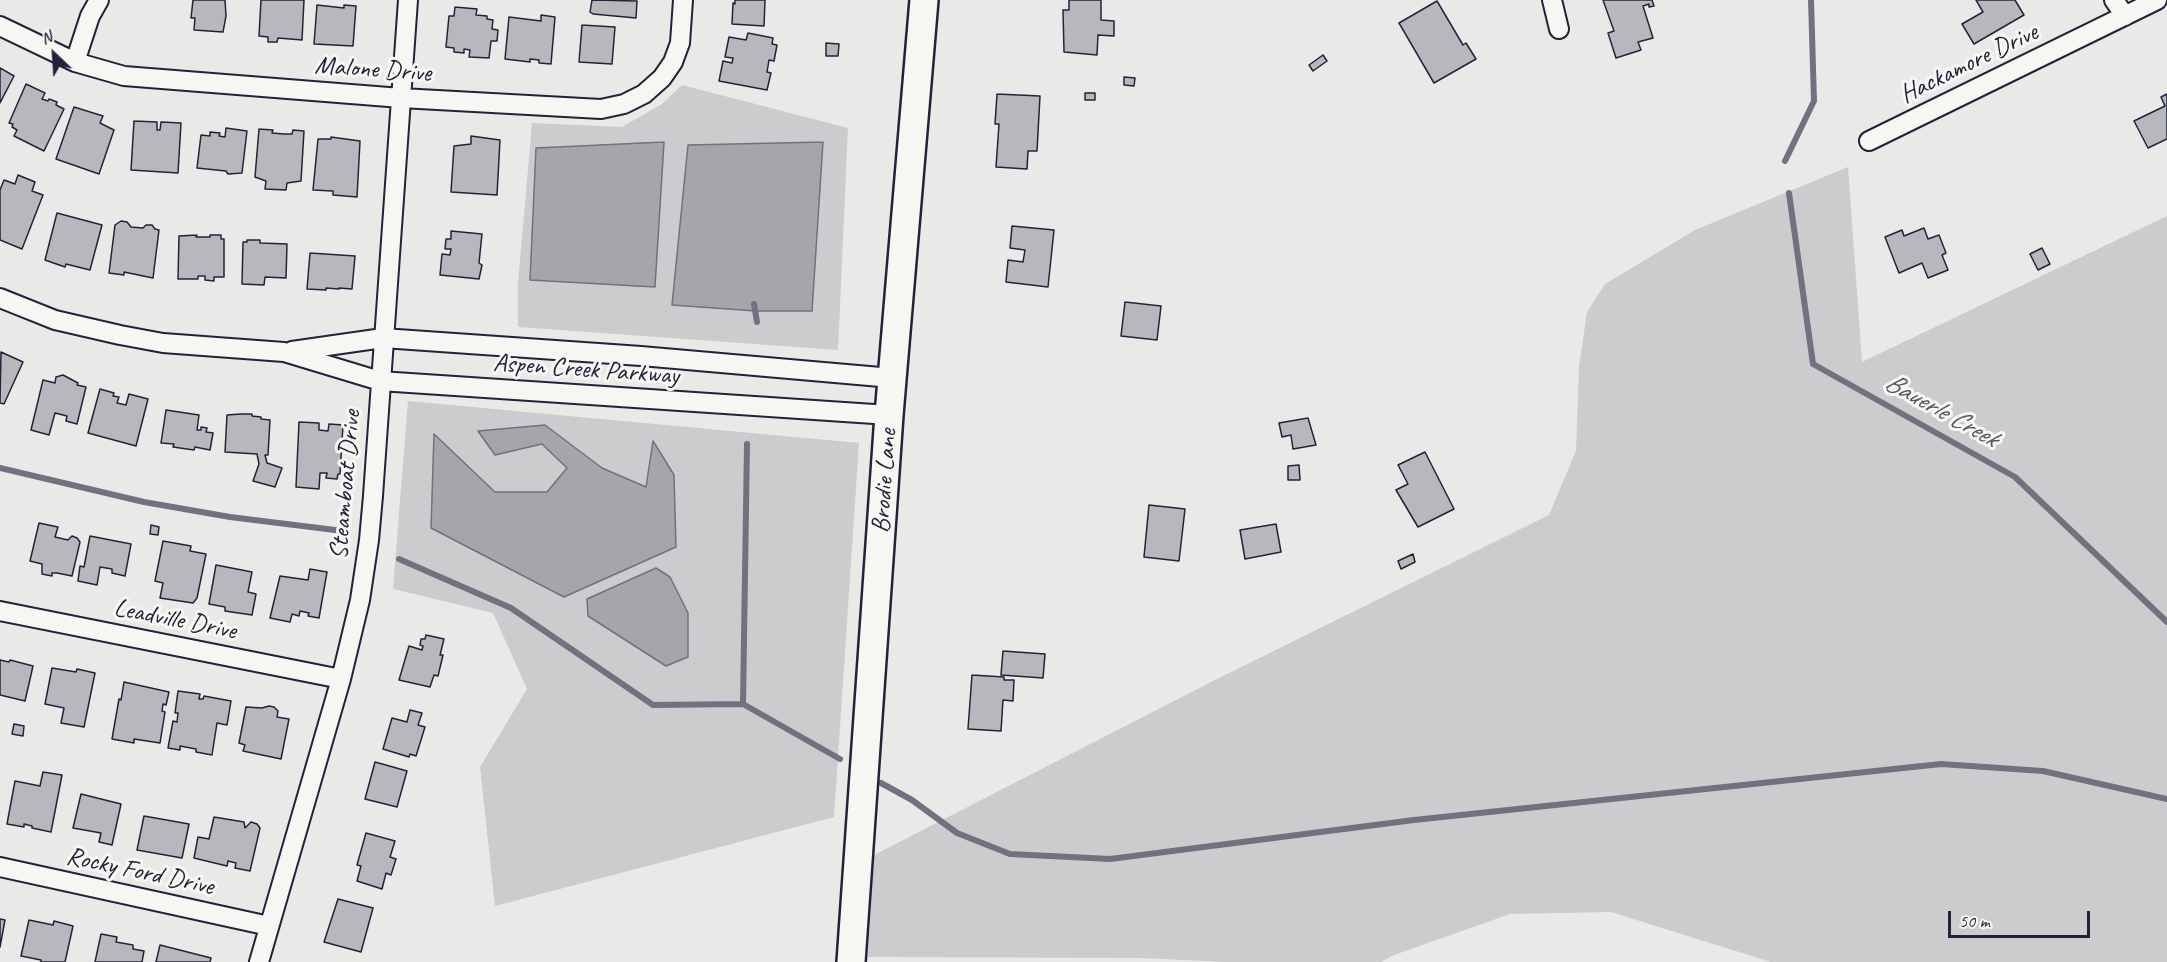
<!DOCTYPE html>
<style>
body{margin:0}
#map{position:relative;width:2167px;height:962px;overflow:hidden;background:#e9e9e7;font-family:Caveat,sans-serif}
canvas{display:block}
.north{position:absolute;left:24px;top:24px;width:60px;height:60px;-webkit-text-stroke:4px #f6f6f2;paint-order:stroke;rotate:335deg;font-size:16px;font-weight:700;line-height:24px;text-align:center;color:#22223b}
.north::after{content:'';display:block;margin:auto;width:21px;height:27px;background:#22223b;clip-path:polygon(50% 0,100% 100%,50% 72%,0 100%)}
.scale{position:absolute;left:1948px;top:911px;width:142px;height:27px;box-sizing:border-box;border:3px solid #22223b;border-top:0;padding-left:8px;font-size:18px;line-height:21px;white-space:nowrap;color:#22223b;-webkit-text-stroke:4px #f6f6f2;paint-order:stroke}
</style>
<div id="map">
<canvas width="2167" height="962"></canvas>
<div class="north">N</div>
<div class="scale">50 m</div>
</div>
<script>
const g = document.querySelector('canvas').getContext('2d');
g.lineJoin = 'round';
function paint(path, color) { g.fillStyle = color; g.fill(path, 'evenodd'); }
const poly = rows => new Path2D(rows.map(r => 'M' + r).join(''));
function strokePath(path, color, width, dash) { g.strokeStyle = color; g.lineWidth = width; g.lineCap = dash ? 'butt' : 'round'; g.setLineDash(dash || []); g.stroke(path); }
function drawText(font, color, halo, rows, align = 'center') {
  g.font = font + ' Caveat,sans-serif'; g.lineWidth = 6; g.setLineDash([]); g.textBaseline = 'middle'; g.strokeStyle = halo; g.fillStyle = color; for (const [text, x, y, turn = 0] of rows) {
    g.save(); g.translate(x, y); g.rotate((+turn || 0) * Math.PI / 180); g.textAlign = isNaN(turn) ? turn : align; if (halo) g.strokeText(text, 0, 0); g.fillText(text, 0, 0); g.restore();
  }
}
const green = poly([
 [682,85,848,128,838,350,518,327,518,284,532,123,622,127,662,104],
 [1848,167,1862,362,2167,216,2167,962,1771,962,1611,912,1510,914,1394,955,1381,962,1227,962,1140,958,868,957,874,855,1215,680,1549,515,1576,451,1579,366,1587,312,1605,284,1695,230],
 [408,401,859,443,834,817,495,906,480,767,527,689,493,613,393,589]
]);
const water = poly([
 [664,142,655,287,530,280,536,148,664,142],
 [823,142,812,311,756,311,672,305,688,145,823,142],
 [545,425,602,468,646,487,653,441,674,475,676,547,564,597,431,528,434,434,495,492,547,492,567,468,542,444,495,455,478,431,545,425],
 [656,568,670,577,688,613,688,657,666,666,588,616,587,599,656,568]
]);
const stream = poly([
 [1785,161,1814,101,1811,0],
 [1789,193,1813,364,2015,477,2167,622],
 [754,304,757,322],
 [747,444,743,704,840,759],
 [0,468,144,502,230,517,343,531],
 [399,559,511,608,653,705,743,704],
 [881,783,912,800,957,833,1010,854,1110,859,1414,820,1941,764,2043,771,2167,799]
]);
const building = poly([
 [193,0,225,0,226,16,223,32,194,30,195,18,191,18,193,0],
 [261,0,304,0,302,40,278,38,277,42,268,42,268,37,259,36,261,0],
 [592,0,637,1,636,18,593,14,590,12,592,0],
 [735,0,765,0,764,26,732,24,733,3,735,4,735,0],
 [1069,0,1101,0,1101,20,1114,21,1114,36,1098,35,1097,55,1064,52,1063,10,1069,10,1069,0],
 [1603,0,1652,0,1654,6,1649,7,1649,4,1643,6,1653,38,1638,42,1641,50,1616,58,1608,33,1614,31,1603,0],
 [1976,0,2015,0,2024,15,1974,44,1962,24,1983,12,1976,0],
 [1437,1,1463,45,1466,43,1476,59,1434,83,1399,23,1437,1],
 [317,5,344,8,344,5,356,6,353,46,314,44,317,5],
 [455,7,477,9,476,15,487,16,487,19,493,20,492,29,498,30,497,41,491,41,489,58,469,57,470,50,464,49,464,53,454,52,454,48,446,47,449,16,454,16,455,7],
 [541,15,555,17,551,64,539,63,539,60,530,59,530,62,505,59,509,17,541,21,541,15],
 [582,25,615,27,612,64,579,62,582,25],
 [748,33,773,38,772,44,777,45,774,61,769,60,767,72,771,73,767,90,719,81,723,61,732,63,733,58,725,57,729,37,746,40,748,33],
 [826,43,839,44,838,56,826,56,826,43],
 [1323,55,1327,61,1313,71,1309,65,1323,55],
 [0,68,14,76,0,103,0,68],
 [1124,77,1135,78,1134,86,1124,85,1124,77],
 [26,84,45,93,42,99,48,101,49,99,57,102,56,105,64,109,44,151,14,136,17,130,12,127,13,124,9,123,26,84],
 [1085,93,1095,93,1095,100,1085,100,1085,93],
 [997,94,1040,96,1037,151,1028,151,1027,169,996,167,999,124,995,124,997,94],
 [2167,94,2167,139,2148,148,2134,121,2165,106,2161,97,2167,94],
 [74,107,103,116,100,123,114,130,99,174,56,159,74,107],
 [134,121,157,122,157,130,160,130,161,122,181,123,178,173,131,170,134,121],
 [226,128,247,131,242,173,228,174,226,171,197,168,201,135,210,136,210,132,220,133,219,136,225,137,226,128],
 [259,129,273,130,272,133,284,134,292,134,293,130,304,131,301,181,287,183,286,190,265,189,266,181,255,177,259,129],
 [471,136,500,140,497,195,451,192,454,146,471,144,471,136],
 [331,137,360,141,357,197,333,195,333,191,313,190,318,139,331,139,331,137],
 [18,175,35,182,32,191,43,195,22,249,0,240,0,190,4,180,15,184,18,175],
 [57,213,102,225,90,270,66,264,65,267,45,260,57,213],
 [121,221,127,222,131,227,143,228,146,225,152,225,155,229,159,230,153,278,124,272,124,275,109,273,115,225,121,221],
 [1012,226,1054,230,1048,287,1006,282,1008,260,1023,262,1025,250,1010,248,1012,226],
 [1924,228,1928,239,1939,235,1946,253,1942,255,1948,270,1928,278,1922,263,1899,273,1885,237,1902,230,1904,236,1924,228],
 [451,231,482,234,479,263,482,265,479,279,440,275,442,254,450,255,451,249,445,249,446,239,451,239,451,231],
 [197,235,196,237,210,237,210,235,221,235,221,239,224,239,224,277,214,277,214,281,205,280,205,276,198,276,198,279,178,279,179,236,197,235],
 [247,240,260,240,260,243,287,244,286,278,265,277,264,285,242,284,243,242,247,242,247,240],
 [2042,248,2050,264,2038,270,2030,254,2042,248],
 [310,253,355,256,352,289,339,288,339,289,326,288,326,290,307,289,310,253],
 [1125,302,1161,306,1157,340,1121,336,1125,302],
 [1,352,23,362,4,404,0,403,1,352],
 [63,375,78,383,77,385,86,387,77,424,66,421,67,416,55,413,49,435,31,430,43,380,55,383,56,377,63,375],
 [100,389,114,393,113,396,119,397,117,403,126,405,129,394,148,399,136,446,88,433,100,389],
 [166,410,199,415,197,430,201,430,201,427,207,428,206,432,213,433,210,450,195,447,194,450,173,447,174,444,161,443,166,410],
 [241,414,252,414,252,416,261,417,261,419,270,420,268,455,265,455,267,463,282,468,275,487,253,481,259,464,257,454,225,452,227,415,241,414],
 [1308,418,1316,445,1293,449,1291,435,1282,437,1279,423,1308,418],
 [299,422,319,423,319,430,328,431,329,424,343,425,340,474,338,474,337,479,326,478,327,473,320,473,319,489,296,487,299,422],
 [1425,452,1454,509,1418,527,1396,490,1408,484,1398,465,1425,452],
 [1299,465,1300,480,1288,480,1288,466,1299,465],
 [1149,505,1185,509,1179,561,1144,557,1149,505],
 [39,523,58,527,55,537,68,540,72,536,77,538,80,542,72,576,57,573,52,573,52,576,42,574,42,564,30,561,39,523],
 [1276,524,1281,552,1245,559,1240,530,1276,524],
 [151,525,159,527,158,535,150,534,151,525],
 [90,536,131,544,125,576,112,573,112,569,100,567,97,585,78,581,80,566,84,567,90,536],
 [163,541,191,546,190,551,206,554,197,598,193,603,160,598,163,583,155,581,163,541],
 [1413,554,1415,562,1401,569,1398,561,1413,554],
 [216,565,252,572,248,592,256,594,252,615,225,611,225,607,209,604,216,565],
 [310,569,327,572,319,618,308,616,309,613,300,611,299,616,292,614,290,622,270,618,280,576,308,580,310,569],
 [426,635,444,639,440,655,443,655,438,676,434,675,430,687,399,680,409,646,422,650,423,646,420,645,421,639,425,639,426,635],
 [1003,651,1045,654,1043,678,1001,675,1003,651],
 [0,660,9,662,10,660,33,666,25,701,0,695,0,660],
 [52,668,76,672,77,669,95,673,84,727,61,723,64,708,45,704,52,668],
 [972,675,1004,677,1004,680,1014,680,1013,701,1003,700,1001,731,968,729,972,675],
 [124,682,169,692,166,705,163,704,162,711,165,712,160,743,134,739,134,743,112,739,119,699,121,700,124,682],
 [178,691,200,694,199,699,203,699,204,696,231,701,227,725,217,723,212,755,196,752,196,749,180,746,180,750,168,748,173,721,177,722,178,713,175,713,178,691],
 [269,706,274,707,278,711,277,717,289,719,281,759,243,751,245,745,239,743,246,707,262,708,269,706],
 [410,710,422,713,418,725,425,727,416,756,410,754,409,757,383,749,392,718,407,722,410,710],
 [14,724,24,726,23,736,12,734,14,724],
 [375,762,407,771,397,807,365,799,375,762],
 [43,772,62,775,51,832,32,828,32,826,24,824,24,827,7,824,15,781,40,786,43,772],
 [81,794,121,804,112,845,99,842,101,833,73,828,81,794],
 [144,816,189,824,182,858,137,850,144,816],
 [214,817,244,822,245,828,251,822,257,824,260,828,250,871,235,868,236,863,228,861,227,866,194,858,198,837,209,839,214,817],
 [366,833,395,841,390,857,396,859,391,875,386,873,382,889,357,881,361,866,357,865,366,833],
 [338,899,373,908,361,952,324,942,338,899],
 [0,919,5,920,0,947,0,919],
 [29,920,53,925,54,921,73,926,65,962,41,962,41,960,21,956,29,920],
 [101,934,117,937,116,942,133,945,133,949,144,951,142,962,95,962,101,934],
 [160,945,211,958,210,962,156,962,160,945]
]);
const street = poly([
 [1552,0,1559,29],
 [2114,0,2125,16],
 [0,26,75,62,124,76,401,98,601,109,624,104,644,94,662,78,673,62,680,43,683,0],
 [75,62,90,16,99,0],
 [1869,141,2157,0],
 [0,298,55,320,120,335,163,343,284,352,380,381,889,415],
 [292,351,383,338,641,356,892,378],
 [0,611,341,679],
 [0,867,269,926],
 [259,962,341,679,360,600,369,540,373,496,408,0]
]);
const secondary = poly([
 [851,962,889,415,924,0]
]);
const streetNames = [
 ["Hackamore Drive",1969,64,-26],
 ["Malone Drive",373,70,4],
 ["Aspen Creek Parkway",586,370,4],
 ["Brodie Lane",885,481,-86],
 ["Steamboat Drive",346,485,-85],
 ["Leadville Drive",175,620,11],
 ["Rocky Ford Drive",140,872,12]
];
const waterNames = [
 ["Bauerle Creek",1941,411,29]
];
paint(green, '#ccccce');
paint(water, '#a5a5ac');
strokePath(water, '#71717f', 1.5);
strokePath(stream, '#71717f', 6);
paint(building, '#b8b8bc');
strokePath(building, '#22223b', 1.5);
strokePath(street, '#22223b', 22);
strokePath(secondary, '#22223b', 32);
strokePath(street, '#f6f6f2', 18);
strokePath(secondary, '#f6f6f2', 27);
drawText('26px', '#22223b', '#f6f6f2', streetNames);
drawText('italic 27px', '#565668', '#f6f6f2', waterNames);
</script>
